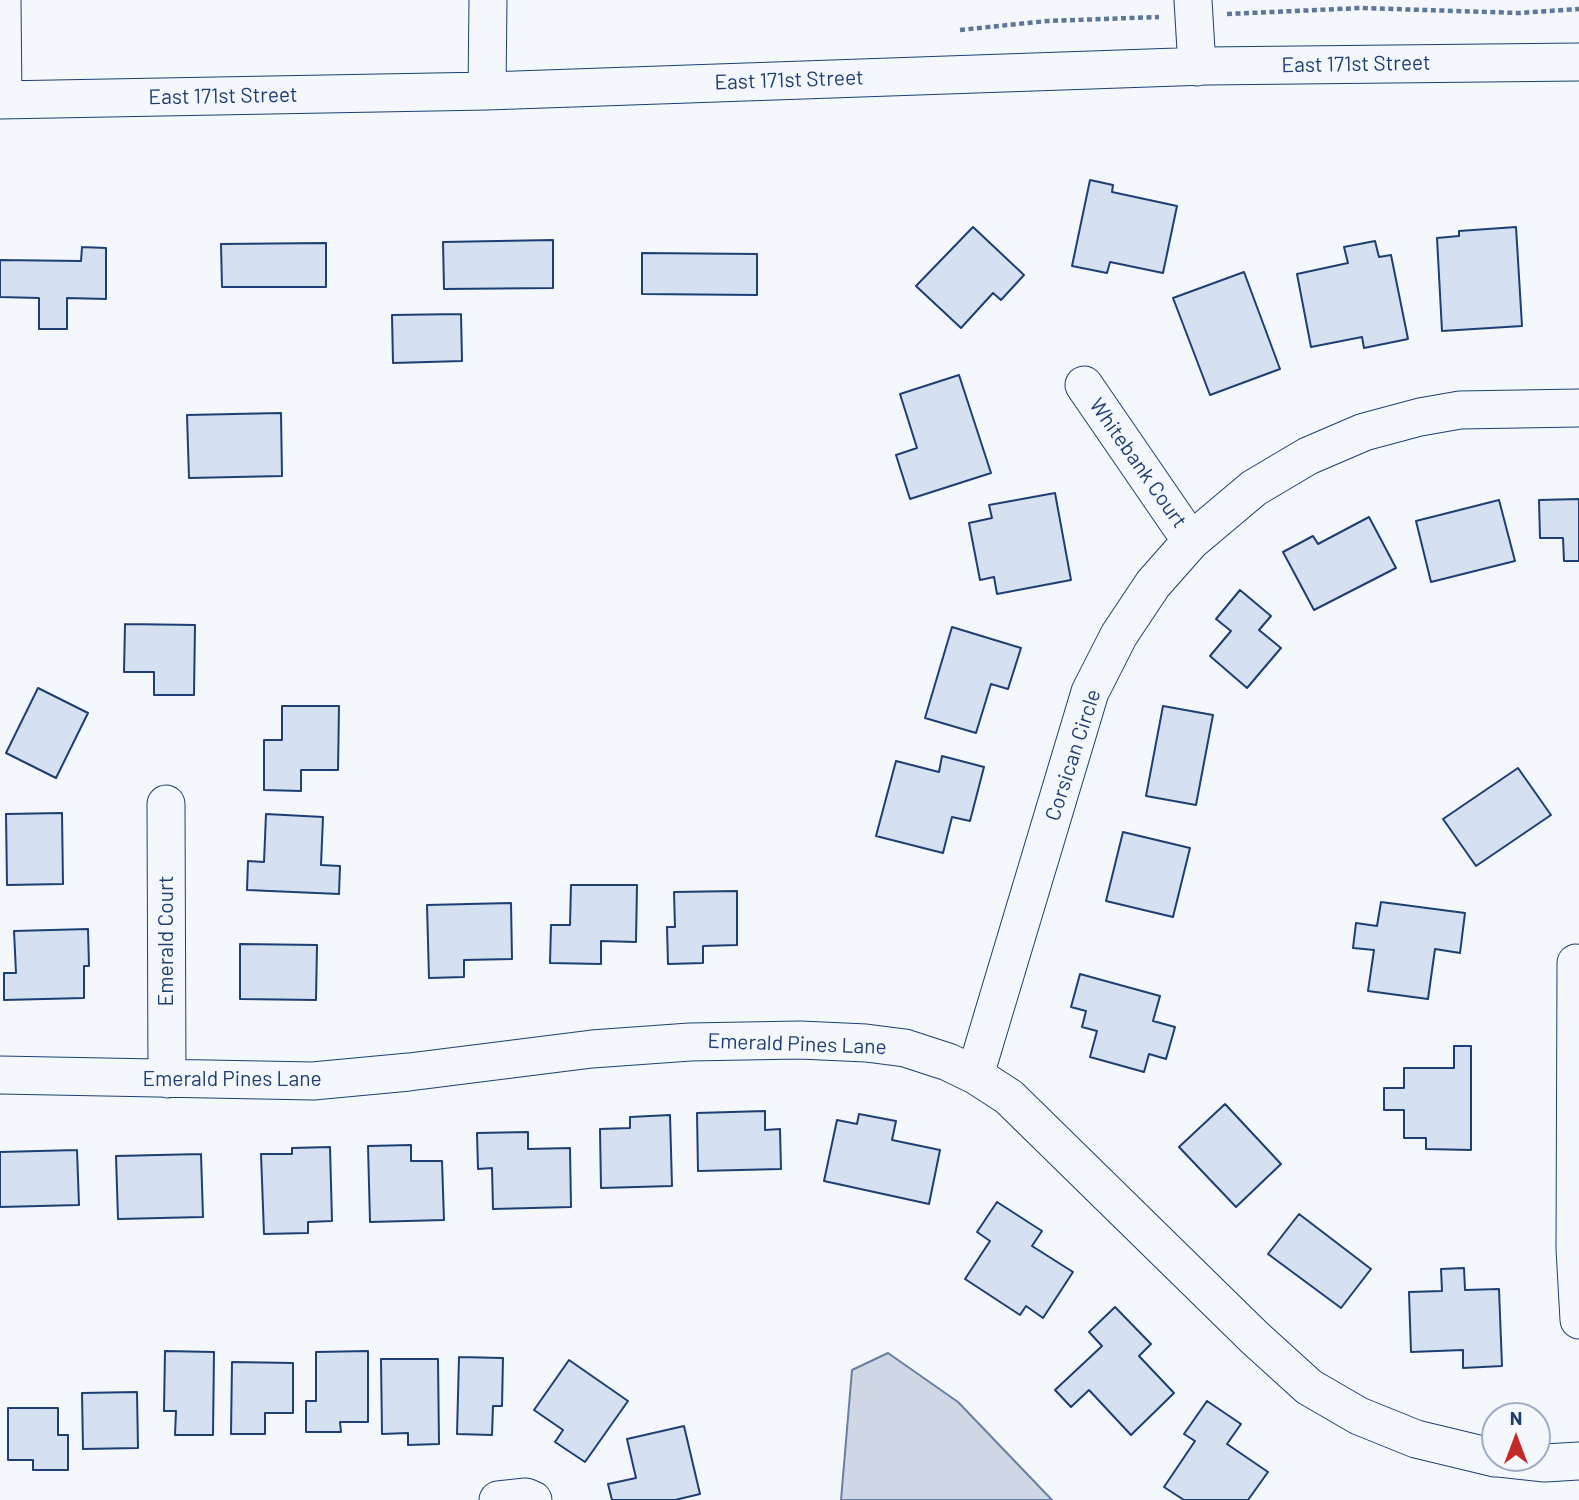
<!DOCTYPE html>
<style>
body{margin:0}
#map{position:relative;width:1579px;height:1500px;overflow:hidden;background:#f4f7fb;font-family:Barlow,sans-serif}
canvas{display:block}
.north{position:absolute;left:1481px;top:1402px;width:70px;height:70px;box-sizing:border-box;background:#f4f7fb;border:2px solid #9eadc5;border-radius:50%;rotate:0deg;font-size:19px;font-weight:700;line-height:28px;text-align:center;color:#1d3f73}
.north::after{content:'';display:block;margin:auto;width:24px;height:32px;background:#c62828;clip-path:polygon(50% 0,100% 100%,50% 72%,0 100%)}
</style>
<div id="map">
<canvas width="1579" height="1500"></canvas>
<div class="north">N</div>
</div>
<script>
const g = document.querySelector('canvas').getContext('2d');
g.lineJoin = 'round';
function paint(path, color) { g.fillStyle = color; g.fill(path, 'evenodd'); }
const poly = rows => new Path2D(rows.map(r => 'M' + r).join(''));
function strokePath(path, color, width, dash) { g.strokeStyle = color; g.lineWidth = width; g.lineCap = dash ? 'butt' : 'round'; g.setLineDash(dash || []); g.stroke(path); }
function drawText(font, color, halo, rows, align = 'center') {
  g.font = font + ' Barlow,sans-serif'; g.lineWidth = 5; g.setLineDash([]); g.textBaseline = 'middle'; g.strokeStyle = halo; g.fillStyle = color; for (const [text, x, y, turn = 0] of rows) {
    g.save(); g.translate(x, y); g.rotate((+turn || 0) * Math.PI / 180); g.textAlign = isNaN(turn) ? turn : align; if (halo) g.strokeText(text, 0, 0); g.fillText(text, 0, 0); g.restore();
  }
}
const water = poly([
 [888,1353,958,1402,1052,1500,841,1500,852,1370,888,1353]
]);
const building = poly([
 [1090,180,1113,185,1112,192,1177,206,1163,273,1110,262,1107,273,1072,266,1090,180],
 [973,227,1024,275,1001,300,993,293,961,328,916,286,973,227],
 [1516,227,1522,326,1442,331,1437,238,1459,236,1459,231,1516,227],
 [553,240,553,288,444,289,443,242,553,240],
 [1375,241,1379,257,1391,255,1408,339,1364,348,1362,337,1311,347,1297,274,1348,263,1344,247,1375,241],
 [326,243,326,287,222,287,221,244,326,243],
 [82,247,106,248,106,299,67,298,67,329,39,329,39,298,0,297,0,260,81,261,82,247],
 [642,253,757,254,757,295,642,294,642,253],
 [1244,272,1280,369,1210,395,1173,298,1244,272],
 [461,314,462,361,393,363,392,315,461,314],
 [959,375,991,473,910,499,896,455,917,448,900,394,959,375],
 [281,413,282,476,189,478,187,415,281,413],
 [1055,493,1071,580,997,594,994,577,980,580,969,523,992,518,989,505,1055,493],
 [1579,499,1579,561,1564,561,1563,538,1540,538,1539,500,1579,499],
 [1499,500,1515,561,1431,582,1416,521,1499,500],
 [1369,517,1396,568,1314,610,1283,552,1313,536,1318,544,1369,517],
 [1240,590,1271,616,1259,630,1281,648,1247,688,1210,656,1231,631,1216,619,1240,590],
 [125,624,195,625,194,695,154,695,154,672,124,672,125,624],
 [952,627,1021,648,1008,689,991,684,976,733,925,718,952,627],
 [38,688,88,713,56,778,6,753,38,688],
 [282,706,339,706,338,770,301,770,301,791,264,790,264,740,282,740,282,706],
 [1163,706,1213,715,1196,805,1146,796,1163,706],
 [942,756,984,767,970,821,952,817,943,853,876,836,896,761,939,772,942,756],
 [1518,768,1551,815,1476,866,1443,819,1518,768],
 [62,813,63,884,7,885,6,814,62,813],
 [266,814,323,817,321,865,340,866,339,894,247,890,248,861,264,862,266,814],
 [1123,832,1190,848,1173,917,1106,901,1123,832],
 [571,885,637,885,636,942,601,941,601,964,550,963,551,925,570,925,571,885],
 [737,891,737,945,703,946,703,963,668,964,667,927,675,927,674,892,737,891],
 [1381,902,1465,913,1460,953,1435,949,1428,999,1368,991,1374,950,1353,948,1356,923,1377,926,1381,902],
 [511,903,512,959,464,960,464,977,429,978,427,905,511,903],
 [88,929,89,966,84,966,84,998,4,1000,4,973,16,973,14,931,88,929],
 [240,944,317,945,316,1000,240,999,240,944],
 [1080,974,1160,996,1153,1021,1175,1027,1166,1059,1149,1054,1144,1072,1090,1057,1097,1031,1082,1027,1086,1011,1071,1007,1080,974],
 [1454,1046,1471,1046,1471,1150,1426,1149,1426,1138,1404,1138,1404,1110,1384,1110,1384,1088,1404,1088,1404,1068,1454,1068,1454,1046],
 [1225,1104,1281,1164,1236,1207,1179,1147,1225,1104],
 [765,1111,765,1130,780,1129,781,1169,698,1171,697,1113,765,1111],
 [859,1114,896,1121,892,1140,940,1150,929,1204,824,1181,837,1120,857,1124,859,1114],
 [670,1115,672,1186,601,1188,600,1129,630,1128,630,1117,670,1115],
 [528,1132,528,1149,570,1148,571,1207,493,1209,492,1168,478,1169,477,1133,528,1132],
 [411,1145,411,1161,442,1161,444,1220,370,1222,368,1146,411,1145],
 [330,1147,332,1221,308,1222,308,1233,264,1234,261,1154,292,1154,292,1148,330,1147],
 [77,1150,79,1205,0,1207,0,1152,77,1150],
 [201,1154,203,1217,118,1219,116,1156,201,1154],
 [997,1202,1042,1231,1032,1246,1073,1272,1043,1318,1026,1306,1020,1315,965,1279,990,1241,977,1232,997,1202],
 [1299,1214,1371,1269,1341,1308,1268,1254,1299,1214],
 [1464,1268,1465,1290,1499,1289,1502,1366,1463,1368,1463,1350,1411,1352,1409,1292,1442,1291,1441,1269,1464,1268],
 [1115,1307,1151,1344,1139,1356,1174,1393,1131,1435,1089,1390,1071,1407,1055,1390,1102,1346,1089,1332,1115,1307],
 [165,1351,214,1352,213,1435,175,1435,176,1411,164,1411,165,1351],
 [368,1351,368,1422,340,1422,341,1432,306,1432,306,1401,316,1401,316,1352,368,1351],
 [459,1357,503,1358,502,1406,493,1406,492,1435,457,1434,459,1357],
 [381,1359,438,1359,439,1444,408,1445,408,1433,382,1434,381,1359],
 [569,1360,628,1401,585,1462,555,1442,563,1430,534,1410,569,1360],
 [232,1362,293,1363,293,1413,265,1413,265,1434,231,1434,232,1362],
 [137,1392,138,1448,83,1449,82,1393,137,1392],
 [1207,1401,1241,1424,1227,1444,1268,1472,1248,1500,1184,1500,1164,1487,1195,1441,1184,1434,1207,1401],
 [8,1408,58,1408,58,1435,68,1435,68,1470,33,1470,33,1460,8,1460,8,1408],
 [684,1426,700,1494,675,1500,612,1500,608,1484,636,1478,627,1439,684,1426]
]);
const path = poly([
 [1227,14,1362,8,1519,13,1579,9],
 [960,30,1047,21,1159,17]
]);
const minor = poly([
 [2,0,3,100],
 [1193,0,1197,67],
 [487,91,488,0],
 [0,100,487,91,1206,66,1579,62],
 [1084,385,1191,541],
 [166,804,167,1079],
 [1576,963,1575,1249,1579,1320],
 [0,1075,313,1081,409,1072,592,1049,690,1042,800,1040,866,1043,905,1048,948,1062,975,1075,1009,1097,1255,1338,1309,1387,1359,1416,1416,1439,1495,1458],
 [975,1075,1090,692,1119,635,1153,584,1191,541,1254,488,1308,456,1364,432,1420,417,1460,410,1579,408],
 [1499,1458,1545,1463,1579,1461],
 [498,1500,526,1497,533,1500]
]);
const streetNames = [
 ["East 171st Street",1356,64,-1],
 ["East 171st Street",789,80,-2],
 ["East 171st Street",223,96,-1],
 ["Whitebank Court",1138,463,55],
 ["Corsican Circle",1073,755,-72],
 ["Emerald Court",166,941,-90],
 ["Emerald Pines Lane",797,1044,2],
 ["Emerald Pines Lane",232,1079]
];
paint(water, '#cfd7e4');
strokePath(water, '#687fa3', 2);
paint(building, '#d5e0f0');
strokePath(building, '#1d3f73', 2);
strokePath(minor, '#1d3f73', 39);
strokePath(path, '#5e769c', 4.5, [5, 3.5]);
strokePath(minor, '#f4f7fb', 37);
drawText('21px', '#1d3f73', '#f4f7fb', streetNames);
</script>
